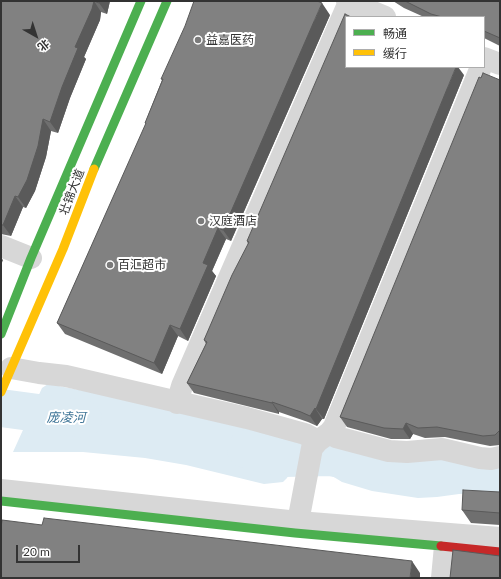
<!DOCTYPE html>
<meta charset="utf-8">
<style>
body{margin:0}
#map{position:relative;width:501px;height:579px;overflow:hidden;background:#fff;font-family:Lato,"Noto Sans SC",sans-serif}
canvas{display:block}
.frame{position:absolute;inset:0;border:2px solid #333;pointer-events:none}
.legend{position:absolute;left:345px;top:16px;width:140px;height:52px;box-sizing:border-box;background:#fff;border:1px solid #adadad;margin:0;padding:5px 7px;list-style:none;font-size:12px;color:#333}
.legend li{display:flex;align-items:center;gap:8px;height:20px}
.legend b{width:20px;border:1px solid #adadad}
.north{position:absolute;left:16px;top:16px;width:40px;height:40px;-webkit-text-stroke:3px #fff;paint-order:stroke;rotate:141deg;font-size:11px;font-weight:700;line-height:16px;text-align:center;color:#333}
.north::after{content:'';display:block;margin:auto;width:14px;height:18px;background:#333;clip-path:polygon(50% 0,100% 100%,50% 72%,0 100%)}
.scale{position:absolute;left:16px;top:545px;width:64px;height:18px;box-sizing:border-box;border:2px solid #333;border-top:0;padding-left:5px;font-size:12px;line-height:14px;white-space:nowrap;color:#333;-webkit-text-stroke:3px #fff;paint-order:stroke}
</style>
<div id="map">
<canvas width="501" height="579"></canvas>
<div class="frame"></div>
<ul class="legend">
<li><b style="height:5px;background:#4caf50"></b>畅通</li>
<li><b style="height:5px;background:#ffc107"></b>缓行</li>
</ul>
<div class="north">北</div>
<div class="scale">20 m</div>
</div>
<script>
const g = document.querySelector('canvas').getContext('2d');
g.lineJoin = 'round';
function paint(path, color) { g.fillStyle = color; g.fill(path, 'evenodd'); }
const poly = rows => new Path2D(rows.map(r => 'M' + r).join(''));
function strokePath(path, color, width, dash) { g.strokeStyle = color; g.lineWidth = width; g.lineCap = dash ? 'butt' : 'round'; g.setLineDash(dash || []); g.stroke(path); }
function drawText(font, color, halo, rows, align = 'center') {
  g.font = font + ' Lato,"Noto Sans SC",sans-serif'; g.lineWidth = 4; g.setLineDash([]); g.textBaseline = 'middle'; g.strokeStyle = halo; g.fillStyle = color; for (const [text, x, y, turn = 0] of rows) {
    g.save(); g.translate(x, y); g.rotate((+turn || 0) * Math.PI / 180); g.textAlign = isNaN(turn) ? turn : align; if (halo) g.strokeText(text, 0, 0); g.fillText(text, 0, 0); g.restore();
  }
}
const water = poly([
 [48,384,180,409,304,444,287,478,283,482,264,484,186,465,145,458,83,452,13,452,42,388],
 [334,445,419,458,500,464,500,492,459,494,437,497,418,498,372,491,342,482,324,471,326,449]
]);
const river = poly([
 [1,408,83,419],
 [246,449,284,458,331,457,376,466]
]);
const street = poly([
 [347,1,385,17],
 [484,58,500,64],
 [1,246,31,258],
 [11,368,39,373,66,376,247,418,305,434,318,441],
 [177,403,182,386,349,2],
 [329,433,336,437,389,451,407,452,442,449,480,458,491,459,500,457],
 [1,490,298,522,500,538],
 [298,522,312,448,318,441,329,433,334,427,481,67],
 [442,578,445,546]
]);
const fast = poly([
 [94,169,167,1],
 [1,334,31,258,141,1],
 [1,501,295,533,441,546]
]);
const slow = poly([
 [1,392,63,249,94,169]
]);
const jam = poly([
 [441,546,500,552]
]);
const wall = poly([
 [1,1,110,1,107,14,101,12,100,20,84,57,86,59,70,98,58,133,51,131,46,157,35,191,26,208,23,207,11,236,1,234],
 [393,1,500,1,500,46,484,38,484,17,424,17,404,8],
 [330,15,231,241,226,239,212,271,216,276,188,341,178,336,162,374,65,334,57,323,146,124,145,123,162,80,161,79],
 [464,75,324,419,322,419,317,426,308,422,279,412,279,414,194,393,187,383,206,344,204,340,248,244,247,241],
 [481,78,500,80,500,445,490,446,445,437,425,438,413,434,410,439,391,439,347,427,340,417],
 [500,492,500,525,471,523,462,510]
]);
const shadedWall = poly([
 [94,1,101,12,100,20,84,57,86,59,70,98,58,133,50,122,75,47],
 [99,1,110,1,107,14,99,3],
 [322,3,330,15,231,241,223,230],
 [456,67,458,67,464,75,324,419,316,409],
 [43,119,51,131,46,157,35,191,26,208,18,197],
 [15,196,23,207,11,236,3,225],
 [218,228,226,239,212,271,216,276,188,341,180,329,203,263],
 [1,258,3,260,1,265],
 [170,325,178,336,162,374,154,363],
 [272,402,279,412,279,414,272,403],
 [315,408,322,419,317,426,310,416],
 [406,423,413,434,410,439,403,429],
 [412,561,420,573,420,578,410,578]
]);
const building = poly([
 [1,1,99,1,99,3,94,1,92,9,75,47,78,48,62,87,50,122,43,119,38,146,27,180,18,197,15,196,3,225,1,225,1,1],
 [194,1,317,1,322,3,223,230,218,228,203,263,208,265,180,329,170,325,154,363,57,323,146,123,145,123,163,79,161,79,185,26,194,1],
 [405,1,500,1,500,38,484,31,484,17,442,17,431,14,405,1],
 [345,14,351,17,346,17,346,67,456,67,316,409,315,408,310,416,301,412,272,402,272,403,187,383,207,342,204,340,232,275,248,244,249,242,247,241,345,14],
 [483,73,500,80,500,430,495,435,483,436,437,427,418,428,406,423,403,429,384,428,340,417,479,77,481,78,483,73],
 [463,490,500,492,500,513,462,510,463,490],
 [44,518,412,561,410,578,1,578,1,528,2,520,42,525,44,518],
 [453,550,500,556,500,578,450,578,453,550]
]);
const markers = [
 [198,40,4,"#7a7a7a"],
 [201,221,4,"#7a7a7a"],
 [110,265,4,"#7a7a7a"]
];
const poiNames = [
 ["益嘉医药",206,40],
 ["汉庭酒店",209,221],
 ["百汇超市",118,265]
];
const streetNames = [
 ["壮锦大道",72,192,-69]
];
const waterNames = [
 ["庞凌河",66,418]
];
paint(water, '#ddebf3');
strokePath(river, '#ddebf3', 38);
strokePath(street, '#d7d7d7', 22);
strokePath(fast, '#4caf50', 9);
strokePath(slow, '#ffc107', 9);
strokePath(jam, '#c62828', 9);
paint(wall, '#6f6f6f');
paint(shadedWall, '#5a5a5a');
paint(building, '#818181');
strokePath(building, '#5a5a5a', 1);
for (const [x, y, r, color] of markers) { const dot = new Path2D(); dot.arc(x, y, r, 0, 2 * Math.PI); g.fillStyle = color; g.fill(dot); strokePath(dot, '#fff', 1.5); }
drawText('12px', '#333', '#fff', poiNames, 'left');
drawText('12px', '#333', '#fff', streetNames);
drawText('italic 13px', '#3f7597', '#fff', waterNames);
</script>
